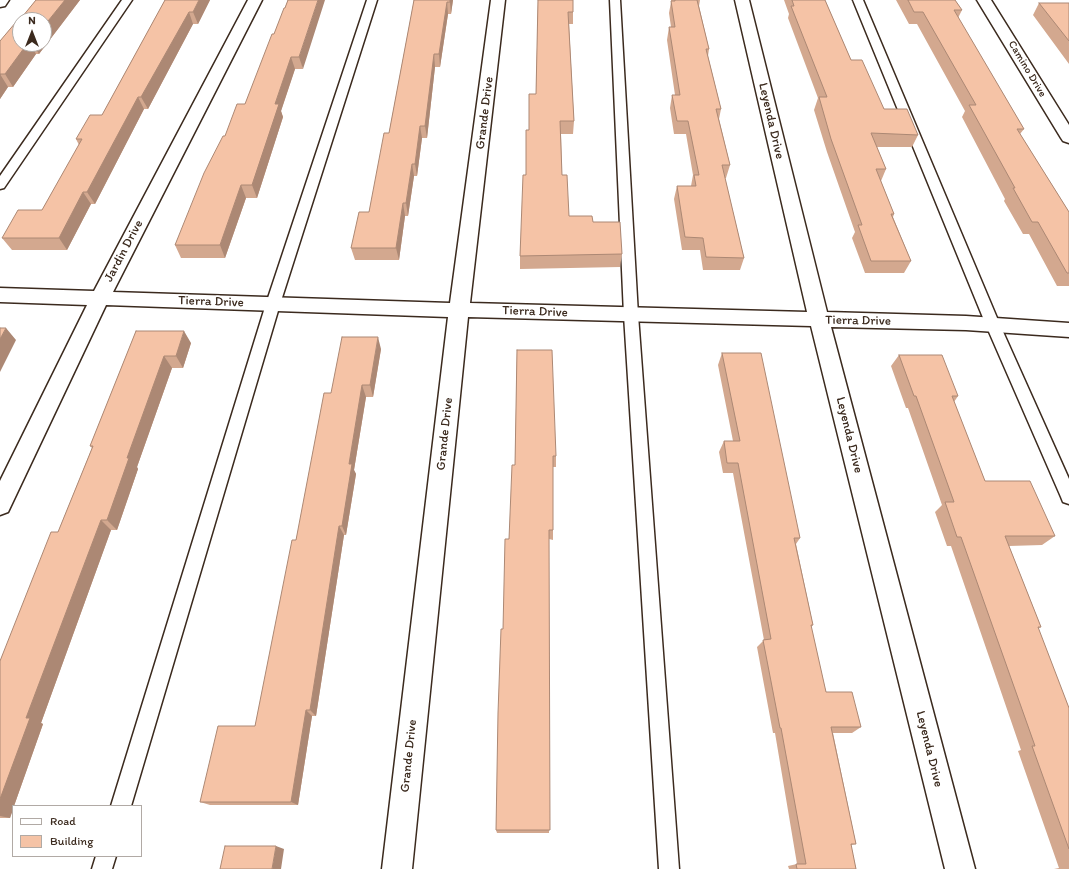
<!DOCTYPE html>
<style>
body{margin:0}
#map{position:relative;width:1069px;height:869px;overflow:hidden;background:#fff;font-family:Itim,sans-serif}
canvas{display:block}
.legend{position:absolute;left:12px;top:805px;width:130px;height:52px;box-sizing:border-box;background:#fff;border:1px solid #b1aaa5;margin:0;padding:5px 7px;list-style:none;font-size:12px;color:#3b2a1e}
.legend li{display:flex;align-items:center;gap:8px;height:20px}
.legend b{width:20px;border:1px solid #b1aaa5}
.north{position:absolute;left:12px;top:12px;width:40px;height:40px;box-sizing:border-box;background:#fff;border:1px solid #b1aaa5;border-radius:50%;rotate:0deg;font-size:11px;font-weight:700;line-height:16px;text-align:center;color:#3b2a1e}
.north::after{content:'';display:block;margin:auto;width:14px;height:18px;background:#3b2a1e;clip-path:polygon(50% 0,100% 100%,50% 72%,0 100%)}
</style>
<div id="map">
<canvas width="1069" height="869"></canvas>
<ul class="legend">
<li><b style="height:5px;background:#fff"></b>Road</li>
<li><b style="height:11px;background:#f5c3a6"></b>Building</li>
</ul>
<div class="north">N</div>
</div>
<script>
const g = document.querySelector('canvas').getContext('2d');
g.lineJoin = 'round';
const poly = rows => new Path2D(rows.map(r => 'M' + r).join(''));
function strokePath(path, color, width, dash) { g.strokeStyle = color; g.lineWidth = width; g.lineCap = dash ? 'butt' : 'round'; g.setLineDash(dash || []); g.stroke(path); }
function paint(path, color) { g.fillStyle = color; g.fill(path, 'evenodd'); }
function drawText(font, color, halo, rows, align = 'center') {
  g.font = font + ' Itim,sans-serif'; g.lineWidth = 3; g.setLineDash([]); g.textBaseline = 'middle'; g.strokeStyle = halo; g.fillStyle = color; for (const [text, x, y, turn = 0] of rows) {
    g.save(); g.translate(x, y); g.rotate((+turn || 0) * Math.PI / 180); g.textAlign = isNaN(turn) ? turn : align; if (halo) g.strokeText(text, 0, 0); g.fillText(text, 0, 0); g.restore();
  }
}
const lane = poly([
 [122,0,132,0,4,188,0,189,0,176,122,0],
 [367,0,377,0,280,304,131,806,111,806,266,304,367,0],
 [610,0,620,0,638,315,679,869,659,869,624,315,610,0],
 [853,0,863,0,1000,325,1069,479,1069,504,1063,502,1061,497,986,325,853,0],
 [96,856,116,856,112,869,92,869,96,856]
]);
const street = poly([
 [248,0,262,0,113,292,450,303,491,0,505,0,470,303,807,312,735,0,749,0,827,312,966,316,1069,323,1069,337,966,330,831,327,975,869,945,869,811,326,468,317,412,869,382,869,448,317,106,305,8,512,0,515,0,481,87,305,0,302,0,288,94,291,248,0],
 [977,0,991,0,1069,125,1069,143,1063,141,1061,138,977,0]
]);
const secondary = poly([
 [0,0,9,0,5,6,0,7,0,0]
]);
const wall = poly([
 [36,0,80,0,39,54,36,54,13,87,8,87,0,99,0,41,16,22,18,22],
 [20,20,44,20,44,44,20,44],
 [165,0,210,0,198,24,193,24,148,109,144,109,95,204,91,204,67,250,12,250,2,238,42,210,79,145,76,139,102,115],
 [288,0,303,69,295,69,281,111,283,117,257,198,246,198,225,258,181,258,175,245,225,136,245,104],
 [414,0,453,0,451,14,448,14,440,67,435,67,427,138,422,138,417,176,414,176,408,216,405,216,399,260,355,260,351,248,369,212,389,133],
 [538,0,573,12,573,24,569,24,574,121,573,134,561,134,562,175,569,216,593,222,622,254,620,267,520,269,520,256,529,130,536,94],
 [671,0,700,0,699,6,709,49,708,56,721,109,719,119,730,165,726,178,725,178,744,258,740,270,703,270,700,250,682,250,674,199,677,186,691,186,693,175,686,134,674,134,670,108,672,95,675,95,667,40,669,27,671,27,669,13,671,2],
 [784,0,825,0,851,60,884,109,918,135,912,147,877,147,886,169,881,181,894,214,893,217,911,261,904,273,865,273,852,238,855,232,827,152,814,110,818,98,788,18,789,14],
 [896,0,955,0,962,10,958,18,1024,129,1020,134,1069,212,1069,286,1057,286,1029,234,1023,234,1004,201,1005,199,962,117,965,111,917,24,909,24],
 [1039,3,1069,3,1069,64,1033,15],
 [136,331,191,343,183,368,172,368,137,467,138,469,117,530,111,530,41,723,43,724,14,806,13,806,10,818,0,818,0,661,58,532,92,448,90,446],
 [381,349,373,397,366,397,354,470,356,474,346,535,344,535,316,716,312,716,298,805,210,805,200,802,255,726,296,540,331,393],
 [517,350,556,456,556,467,553,467,553,540,549,539,549,833,497,833,496,830,503,629,509,539,515,465],
 [722,353,800,538,796,544,813,625,811,627,826,692,861,727,852,733,833,733,856,844,851,845,856,869,789,869,788,866,797,864,775,733,773,733,757,647,764,640,733,473,723,473,719,452,724,441,733,441,718,365],
 [899,355,958,396,954,402,985,481,1055,536,1042,545,1009,546,1041,627,1038,629,1069,708,1069,869,1054,869,1059,868,1018,751,1021,750,951,546,947,546,935,512,942,505,908,408,906,408,891,366]
]);
const shadedWall = poly([
 [65,0,80,0,39,54,33,44,44,44,44,26],
 [199,0,210,0,198,24,193,12],
 [318,0,325,0,303,69,299,57],
 [450,0,453,0,451,14,450,2],
 [447,2,448,14,440,67,439,54],
 [189,12,193,24,148,109,141,97],
 [27,44,30,44,36,54,13,87,5,74],
 [434,54,435,67,427,138,425,126],
 [291,57,295,69,281,111,283,117,257,198,252,185,275,104],
 [0,74,8,87,0,99],
 [138,97,144,109,95,204,87,192],
 [420,126,422,138,417,176,415,164],
 [412,164,414,176,408,216,406,203],
 [241,185,246,198,225,258,220,245],
 [83,192,91,204,67,250,59,238],
 [403,203,405,216,399,260,396,248],
 [6,328,16,340,0,372,0,339],
 [184,331,191,343,183,368,176,356],
 [378,337,381,349,373,397,370,385],
 [164,356,172,368,137,467,138,469,117,530,107,520,127,458],
 [362,385,366,397,354,470,356,474,346,535,342,526,349,464],
 [101,520,111,530,41,723,43,724,14,806,13,806,13,810,10,818,0,816,0,799,26,718],
 [339,526,344,535,316,716,310,710],
 [306,710,312,716,298,805,291,802],
 [276,846,284,849,281,869,272,869]
]);
const building = poly([
 [36,0,65,0,44,26,44,20,20,20,20,44,27,44,5,74,0,74,0,75,0,41,16,22,18,22,36,0],
 [165,0,199,0,193,12,189,12,141,97,138,97,87,192,83,192,59,238,2,238,18,210,42,210,82,139,76,139,90,115,102,115,165,0],
 [288,0,318,0,299,57,291,57,275,104,279,104,252,185,241,185,220,245,175,245,204,173,223,136,225,136,237,104,245,104,272,34,274,34,284,8,285,8,288,0],
 [414,0,450,0,450,2,447,2,439,54,434,54,425,126,420,126,415,164,412,164,406,203,403,203,396,248,351,248,359,212,369,212,384,133,389,133,414,0],
 [538,0,573,0,573,12,568,12,574,121,560,121,562,175,567,175,569,216,592,216,593,222,620,222,622,254,520,256,523,175,526,175,526,130,529,130,529,94,536,94,538,0],
 [675,0,697,0,709,49,706,49,721,109,716,109,730,165,722,165,744,258,706,257,703,238,685,237,677,186,696,186,694,175,699,175,688,121,677,121,672,95,680,95,669,27,675,27,671,1,675,1,675,0],
 [792,0,825,0,851,60,862,60,884,109,907,109,918,135,871,133,886,169,876,169,894,214,891,214,911,261,871,261,858,225,862,225,831,139,819,97,827,97,791,6,794,6,792,0],
 [908,0,955,0,962,10,954,10,1024,129,1017,129,1069,212,1069,273,1067,273,1038,222,1032,222,1013,188,1015,188,969,105,976,105,923,12,914,12,908,0],
 [1039,3,1069,3,1069,41,1039,3],
 [0,328,6,328,0,339,0,328],
 [136,331,184,331,176,356,164,356,127,458,129,458,107,520,101,520,26,718,30,718,0,799,0,661,51,532,58,532,93,446,90,446,136,331],
 [342,337,378,337,370,385,362,385,349,464,352,464,342,526,339,526,310,710,306,710,291,802,200,802,218,726,255,726,292,540,296,540,324,393,331,393,342,337],
 [517,350,552,350,556,456,553,456,553,530,549,530,550,830,496,830,498,713,501,629,503,629,505,539,509,539,512,465,515,465,517,350],
 [722,353,761,353,800,538,794,538,813,625,811,625,826,692,852,692,861,727,831,727,856,844,851,844,856,869,797,869,796,864,806,864,781,728,780,728,763,640,771,639,738,463,727,463,724,441,740,441,722,353],
 [899,355,942,355,958,396,952,396,985,481,1030,481,1055,536,1005,536,1041,627,1038,627,1069,708,1069,849,1032,746,1035,746,961,537,957,537,945,502,954,502,916,396,914,396,899,355],
 [225,846,276,846,272,869,220,869,225,846]
]);
const farStreetnames = [
 ["Camino Drive",1027,69,59]
];
const streetNames = [
 ["Grande Drive",485,113,-83],
 ["Leyenda Drive",771,121,77],
 ["Jardin Drive",124,251,-62],
 ["Tierra Drive",211,302,2],
 ["Tierra Drive",535,312,2],
 ["Tierra Drive",858,321,1],
 ["Grande Drive",445,434,-84],
 ["Leyenda Drive",849,435,76],
 ["Leyenda Drive",929,749,76],
 ["Grande Drive",409,756,-84]
];
strokePath(lane, '#3b2a1e', 3);
strokePath(street, '#3b2a1e', 3);
strokePath(secondary, '#3b2a1e', 3);
paint(lane, '#fff');
paint(street, '#fff');
paint(secondary, '#fff');
paint(wall, '#d3a88f');
paint(shadedWall, '#ac8874');
paint(building, '#f5c3a6');
strokePath(building, '#ac8874', 1);
drawText('11px', '#3b2a1e', '#fff', farStreetnames);
drawText('13px', '#3b2a1e', '#fff', streetNames);
</script>
